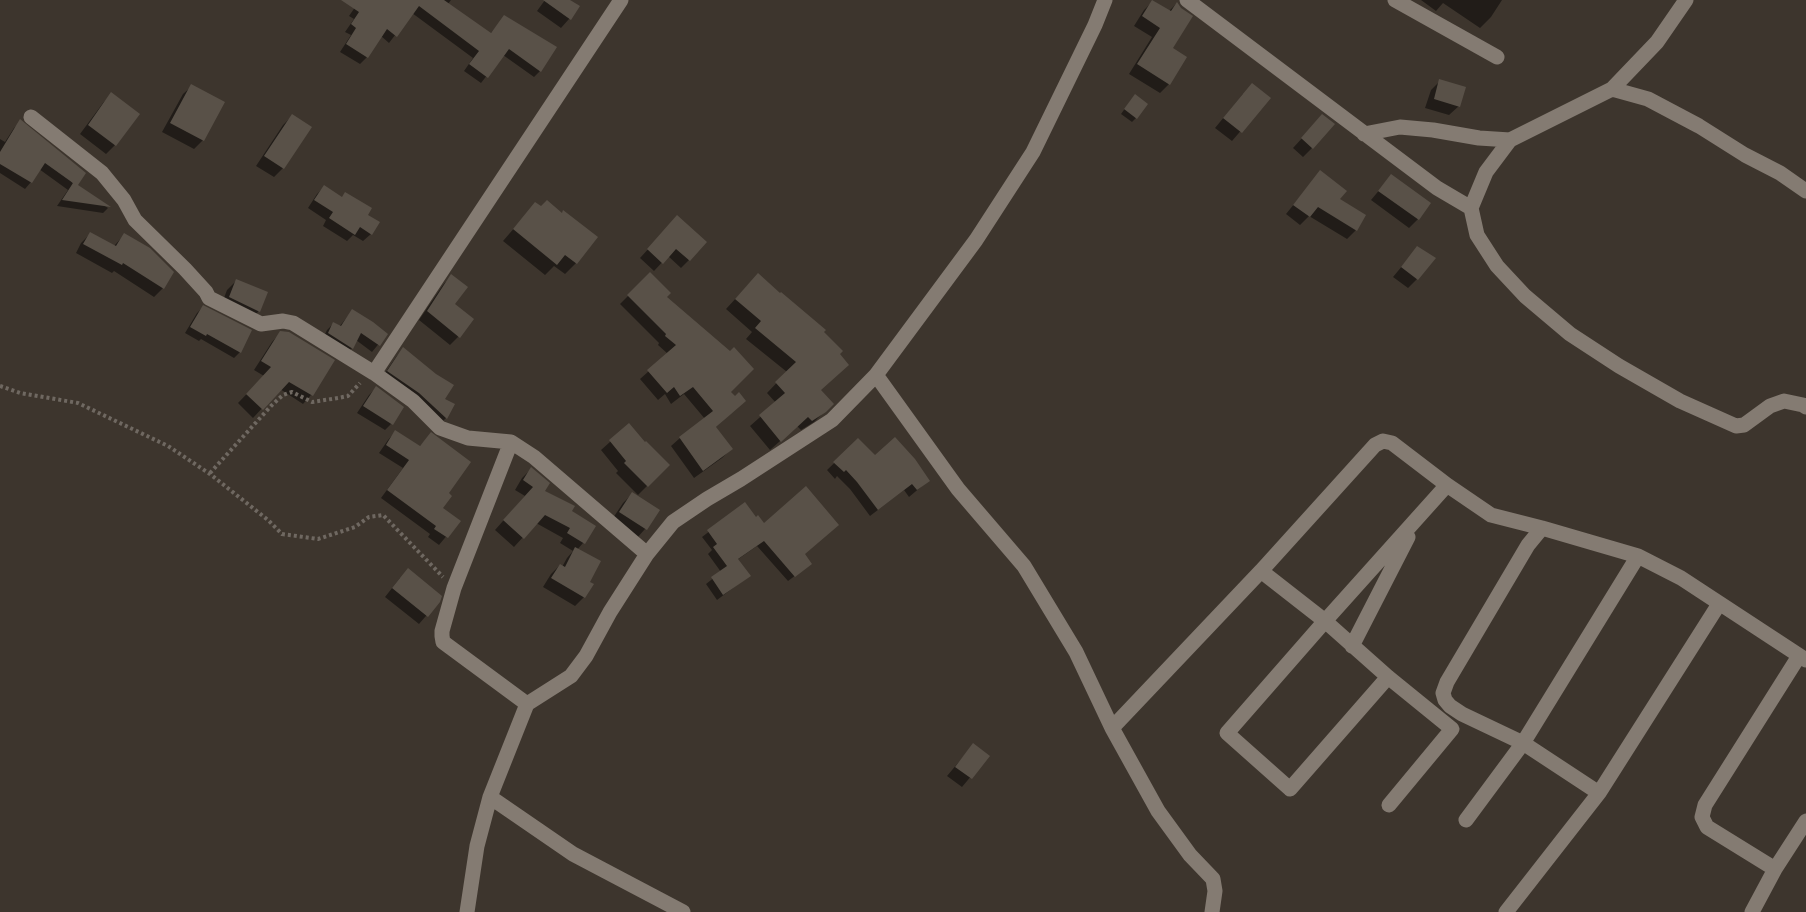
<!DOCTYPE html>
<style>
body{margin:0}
canvas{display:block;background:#3d352d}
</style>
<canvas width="1806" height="912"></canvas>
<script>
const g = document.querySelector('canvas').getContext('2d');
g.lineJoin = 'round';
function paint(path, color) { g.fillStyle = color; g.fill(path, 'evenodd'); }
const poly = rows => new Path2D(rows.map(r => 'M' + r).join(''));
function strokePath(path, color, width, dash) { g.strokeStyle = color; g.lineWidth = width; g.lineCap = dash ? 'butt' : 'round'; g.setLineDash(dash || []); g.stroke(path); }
const shadow = poly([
 [360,0,451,0,448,4,490,34,504,17,540,71,534,77,503,55,481,83,464,71,473,58,412,13,389,43,381,36,367,57,360,64,340,52,351,35,345,32,354,19,349,16],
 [545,0,567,0,577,6,569,19,561,28,537,11],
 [1421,0,1502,0,1491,17,1480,28,1443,3,1436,11],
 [1153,1,1169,11,1176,4,1169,84,1160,93,1129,74,1152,37,1134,26,1144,10],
 [1440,81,1459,106,1449,115,1425,108,1431,90],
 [192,86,223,103,203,140,194,149,162,132,183,94],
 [111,94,115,145,106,154,80,134,103,103],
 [1243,94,1269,98,1232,141,1215,128],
 [1131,100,1136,118,1132,122,1121,114],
 [292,116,309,127,283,168,274,177,256,166,283,125],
 [21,122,75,186,108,208,103,213,57,206,68,190,39,169,31,182,25,189,0,173,0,139,5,142,14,128],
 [1314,125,1312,148,1303,157,1293,148],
 [1320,172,1338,200,1364,216,1356,230,1347,239,1309,216,1300,225,1286,214],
 [1391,176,1429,203,1418,219,1409,228,1371,200],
 [324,187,366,215,371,234,363,241,353,235,347,241,323,226,326,220,308,208,317,194],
 [535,204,596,237,576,263,565,274,554,266,545,275,503,241],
 [670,225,689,260,681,268,668,256,654,271,640,258],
 [90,234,114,246,124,235,163,288,154,297,114,271,112,273,76,253,81,243],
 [1417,248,1417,279,1408,288,1393,277],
 [650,274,729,392,734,398,744,401,715,428,731,449,722,458,694,478,671,446,680,438,705,419,684,394,671,404,665,394,658,400,640,379,668,354,658,345,659,343,620,304],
 [451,276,453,304,458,337,450,345,419,320,443,285],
 [236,281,266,293,258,312,249,320,221,306,227,290],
 [748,285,820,390,832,404,814,422,801,430,797,426,770,450,750,426,776,403,767,393,787,372,746,339,752,332,726,309],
 [203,307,240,352,234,358,201,339,199,341,185,333,197,313],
 [352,311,386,335,372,352,356,340,352,348,346,354,322,340,327,330,333,324,339,327],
 [280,333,333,361,311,395,303,404,280,389,253,418,238,403,264,376,254,370,272,342],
 [403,349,443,399,453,405,446,418,438,426,381,379,396,357],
 [376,388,391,424,385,430,357,413,369,395],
 [629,425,645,444,668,465,638,495,616,473,618,471,601,450],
 [395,432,419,447,431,434,446,493,441,508,459,521,439,545,428,537,430,534,381,498,403,468,379,453,388,440],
 [858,440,874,457,928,481,909,497,904,490,870,516,850,489,837,476,835,479,827,470],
 [531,469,543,491,594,527,583,543,577,550,588,583,591,585,584,597,575,606,543,587,551,574,560,565,562,567,567,558,573,551,560,543,563,538,536,523,514,547,495,530,525,496,515,490,522,478],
 [632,494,657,510,645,529,637,538,611,521,623,503],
 [745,504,755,519,804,555,804,569,788,581,757,546,737,560,749,576,717,600,706,584,721,572,708,554,712,550,702,537],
 [400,578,439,601,419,624,385,597],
 [973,745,988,756,962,787,947,776]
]);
const building = poly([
 [341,0,444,0,491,33,504,15,557,47,541,72,509,49,488,78,469,64,479,51,419,6,397,37,387,29,368,58,346,44,356,28,351,24,359,12],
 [543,0,570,0,580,6,571,20],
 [1152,0,1171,11,1177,2,1181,8,1193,16,1173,48,1187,57,1170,85,1137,64,1160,28,1142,16],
 [1439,79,1466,87,1460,107,1434,99],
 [1252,83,1271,98,1242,133,1223,118],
 [191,84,225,102,204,141,170,123],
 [111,92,140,114,116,146,88,125],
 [1135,94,1148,104,1137,119,1124,109],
 [292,114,312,127,284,169,264,156],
 [1322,114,1335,124,1313,149,1301,138],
 [20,119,86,173,78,185,111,207,62,200,73,183,45,163,32,183,0,164,0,152],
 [1320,170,1347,191,1340,199,1366,215,1357,231,1318,207,1310,217,1293,205],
 [1391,174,1431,203,1419,220,1378,191],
 [324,185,342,197,345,192,372,208,368,215,380,222,372,235,360,227,355,235,329,218,333,212,314,200],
 [547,200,562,213,563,210,598,237,577,264,565,255,557,265,513,229,535,202,541,206],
 [677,215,707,242,690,261,676,249,663,264,647,249],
 [90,232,116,246,124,233,150,248,174,272,164,289,123,263,122,265,83,244],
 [1417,246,1436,258,1418,280,1401,267],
 [650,272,671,293,667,297,730,351,734,347,754,369,731,392,735,396,739,392,746,401,716,427,733,449,703,471,679,437,713,411,693,387,680,396,674,387,667,393,647,370,676,345,665,336,666,334,627,295],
 [758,273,780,293,781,292,826,330,824,332,843,351,840,354,849,365,821,390,834,404,826,412,812,421,808,417,781,442,759,415,785,393,775,382,796,362,755,328,761,321,735,299],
 [451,274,468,287,455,304,474,319,460,338,427,311],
 [236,279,268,292,260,312,229,297],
 [203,305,252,330,241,353,207,334,206,336,190,327],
 [352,309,373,322,388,334,380,346,361,333,353,349,328,333,333,322,341,326],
 [280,331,289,332,335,360,313,396,289,382,263,410,246,394,271,367,261,361],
 [403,347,436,374,454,385,445,399,455,404,447,419,419,393,387,371],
 [376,386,404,407,393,425,363,406],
 [629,423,645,442,646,441,670,465,648,487,624,463,626,461,609,440],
 [395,430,420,446,431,432,471,462,449,493,452,496,443,508,461,521,448,538,434,529,436,526,387,490,409,460,386,445],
 [895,437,915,459,930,481,917,490,912,484,878,510,857,482,846,470,844,472,833,462,858,438,875,455],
 [531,467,550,483,545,491,575,506,572,511,596,526,585,544,567,533,570,528,545,515,524,539,503,520,533,487,523,480],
 [806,486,839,525,805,554,812,564,795,577,764,541,738,559,751,576,723,595,711,577,727,566,713,547,717,544,707,530,745,502,756,517,758,515,764,523],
 [632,492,660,510,647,530,619,512],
 [575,547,601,561,590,582,594,584,585,598,551,578,560,564,565,567],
 [408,568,442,596,440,602,428,617,392,588],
 [973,743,990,756,972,779,955,767]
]);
const path = poly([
 [0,386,20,393,78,403,168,446,210,474,268,520,282,534,318,539,355,527,369,517,383,515,443,577],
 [210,473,271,406,283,395,292,392,312,402,338,398,348,396,360,383]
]);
const minor = poly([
 [1105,0,1095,25,1033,152,976,240,876,375,958,489,1024,566,1076,652,1112,728,1158,811,1190,855,1213,879,1215,891,1212,912],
 [1187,0,1437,188,1471,208],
 [1395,0,1497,57],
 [1686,0,1657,42,1612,89,1510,140,1486,172,1471,208,1477,235,1497,266,1525,296,1570,334,1619,366,1680,401,1736,426,1744,425,1770,406,1784,401,1803,405,1806,407],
 [1612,89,1648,99,1699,126,1745,155,1780,173,1806,191],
 [31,117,102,173,124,200,135,220,185,269,206,292,209,298,261,324,283,321,293,323,374,373,413,401,440,428,468,438,511,442,534,457,647,554],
 [1364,134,1400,127,1433,130,1479,138,1510,140],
 [374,373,621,0],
 [511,442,454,588,442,631,442,636,443,642,527,704],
 [1261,571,1325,621,1447,485],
 [1719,604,1599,793,1523,743,1462,714,1450,706,1445,700,1443,693,1447,682,1528,545,1542,528,1638,556,1681,578,1806,660],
 [1352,646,1408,537],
 [1388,677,1290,789,1227,733,1325,621,1388,677,1452,729,1389,805],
 [1112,728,1261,571,1375,445,1383,441,1392,443,1447,485,1491,515,1542,528],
 [490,797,573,854,683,912],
 [1466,820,1523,743,1638,556],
 [1775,869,1707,827,1702,817,1705,805,1799,656],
 [467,912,477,846,490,797,527,704,571,676,586,656,610,612,647,554,673,522,707,499,741,479,832,420,876,375],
 [1506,912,1599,793],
 [1752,912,1775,869,1806,821]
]);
paint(shadow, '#0007');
paint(building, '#595148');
strokePath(path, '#6f6861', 4, [3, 3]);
strokePath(minor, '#847b72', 15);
</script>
